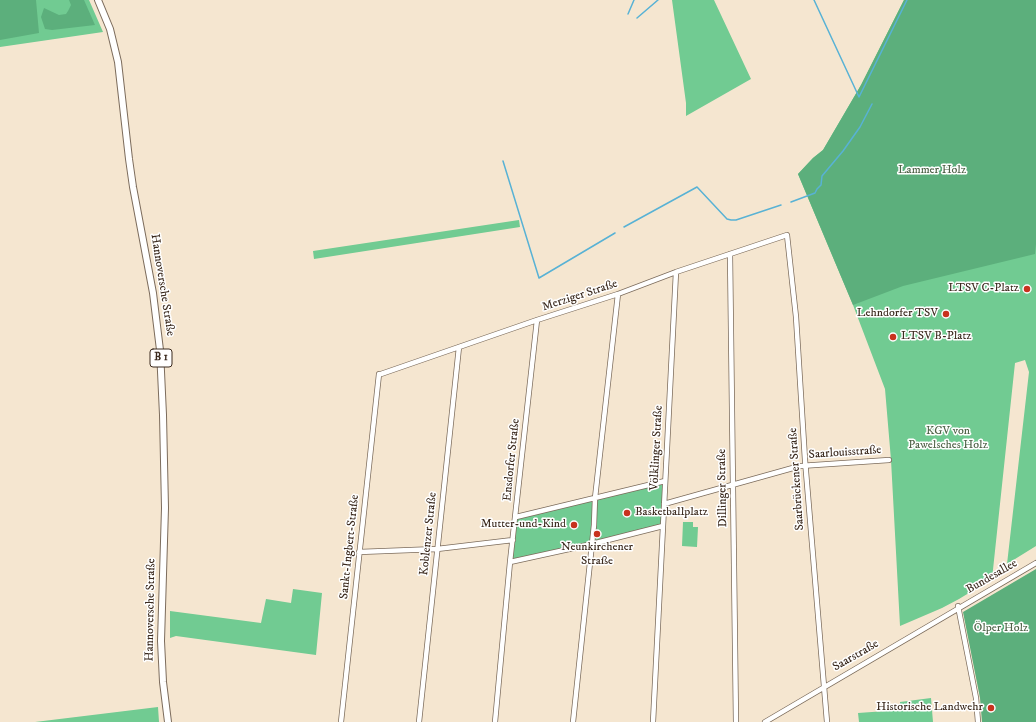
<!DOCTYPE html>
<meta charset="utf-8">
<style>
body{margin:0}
canvas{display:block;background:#f5e6d0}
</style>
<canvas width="1036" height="722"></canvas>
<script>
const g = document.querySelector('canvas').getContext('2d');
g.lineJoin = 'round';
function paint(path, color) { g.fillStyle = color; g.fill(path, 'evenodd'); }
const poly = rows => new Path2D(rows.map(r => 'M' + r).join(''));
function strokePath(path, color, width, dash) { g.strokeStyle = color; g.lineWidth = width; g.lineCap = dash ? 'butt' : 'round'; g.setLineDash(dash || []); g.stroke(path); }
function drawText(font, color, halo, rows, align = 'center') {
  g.font = font + ' "IM FELL DW Pica",serif'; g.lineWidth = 3; g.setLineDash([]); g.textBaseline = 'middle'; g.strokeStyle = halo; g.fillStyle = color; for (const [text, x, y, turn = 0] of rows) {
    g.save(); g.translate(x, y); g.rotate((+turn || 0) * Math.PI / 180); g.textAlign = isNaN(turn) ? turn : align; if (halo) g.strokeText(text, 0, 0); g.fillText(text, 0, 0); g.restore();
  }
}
const green = poly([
 [0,0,89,0,103,32,0,47],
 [672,0,714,0,751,79,686,116,686,103],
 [904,0,1036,0,1036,546,1007,564,1029,372,1025,360,1015,363,992,579,959,599,942,608,900,626,891,460,885,389,853,305,798,174,813,158,823,150,861,85],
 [519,220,520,227,314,259,313,251],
 [665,481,663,526,510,562,516,517],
 [683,522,693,522,693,527,698,527,697,547,682,546],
 [293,589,322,593,316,655,176,636,170,638,170,611,261,623,266,599,291,603],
 [931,698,933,722,859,722,858,713,900,710,900,702],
 [158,707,159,722,35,722]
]);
const forest = poly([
 [0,0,36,0,39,33,0,40],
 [69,0,84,0,95,25,52,30,45,29,41,17,44,8,59,15,66,14,68,11,71,5],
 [904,0,1036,0,1036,244,1035,254,903,286,853,305,798,174,813,158,823,150,861,85],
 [1036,569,1036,722,982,722,980,698,963,612]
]);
const stream = poly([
 [814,0,859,97],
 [628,14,634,0],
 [637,18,658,0],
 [859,97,907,0],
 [503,161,539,278,615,233],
 [791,202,815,193,817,189,821,185,822,176,843,151,860,127,872,104],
 [624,227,697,187,727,219,731,220,736,220,781,205]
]);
const minor = poly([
 [730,254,736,722],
 [664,504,800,466,889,460],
 [516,517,665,481],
 [359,552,437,549,513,540],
 [510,562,592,544,663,526],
 [958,606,976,698,978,722],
 [341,722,379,374,381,374,537,320,618,294,676,272,787,235,796,317,805,460,827,722],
 [419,722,459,347],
 [495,722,510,562,537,320],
 [573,722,594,525,595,498,618,294],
 [653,722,676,272],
 [765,722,1036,563]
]);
const major = poly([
 [98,0,110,29,118,62,129,159,133,187,153,293,160,350,163,415,165,508,161,641,163,682,168,722]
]);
const markers = [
 [1027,289,4,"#c8321e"],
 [946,314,4,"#c8321e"],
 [893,337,4,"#c8321e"],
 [627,513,4,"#c8321e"],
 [574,525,4,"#c8321e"],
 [597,534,4,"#c8321e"],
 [991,708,4,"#c8321e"]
];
const shields = [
 [161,358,22]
];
const shieldNames = [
 ["B 1",161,358]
];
const parkNames = [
 ["Lammer Holz",932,171],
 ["KGV von",948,432],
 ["Pawelsches Holz",948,446],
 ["Ölper Holz",1001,629]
];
const streetNames = [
 ["Hannoversche Straße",162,285,81],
 ["Merziger Straße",580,296,-18],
 ["Völklinger Straße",657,448,-87],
 ["Saarlouisstraße",845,453,-4],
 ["Ensdorfer Straße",512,460,-84],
 ["Saarbrückener Straße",797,479,-94],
 ["Dillinger Straße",723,488,-91],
 ["Koblenzer Straße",429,534,-84],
 ["Sankt-Ingbert-Straße",350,547,-84],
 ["Bundesallee",992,577,-30],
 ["Hannoversche Straße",151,610,-89],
 ["Saarstraße",856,656,-30]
];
const poiNames = [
 ["LTSV C-Platz",1019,289],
 ["Lehndorfer TSV",938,314],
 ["LTSV B-Platz",901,337,"left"],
 ["Basketballplatz",635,513,"left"],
 ["Mutter-und-Kind",566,525],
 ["Neunkirchener",597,548,"center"],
 ["Straße",597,562,"center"],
 ["Historische Landwehr",983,708]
];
paint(green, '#71cb92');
paint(forest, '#5caf7c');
strokePath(stream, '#58b2d5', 1.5);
strokePath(minor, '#7c6c5c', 6);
strokePath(major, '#7c6c5c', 8);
strokePath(minor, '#fff', 4.5);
strokePath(major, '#fff', 6);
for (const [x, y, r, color] of markers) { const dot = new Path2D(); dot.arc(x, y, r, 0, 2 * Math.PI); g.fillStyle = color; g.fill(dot); strokePath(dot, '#fff', 1.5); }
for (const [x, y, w] of shields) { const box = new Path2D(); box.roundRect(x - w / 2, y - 9, w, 18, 3); g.fillStyle = '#fff'; g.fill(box); strokePath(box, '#3b2a1e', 1); }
drawText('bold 11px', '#3b2a1e', null, shieldNames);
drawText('12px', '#4e6247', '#fff', parkNames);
drawText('12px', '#3b2a1e', '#fff', streetNames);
drawText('12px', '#3b2a1e', '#fff', poiNames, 'right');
</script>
